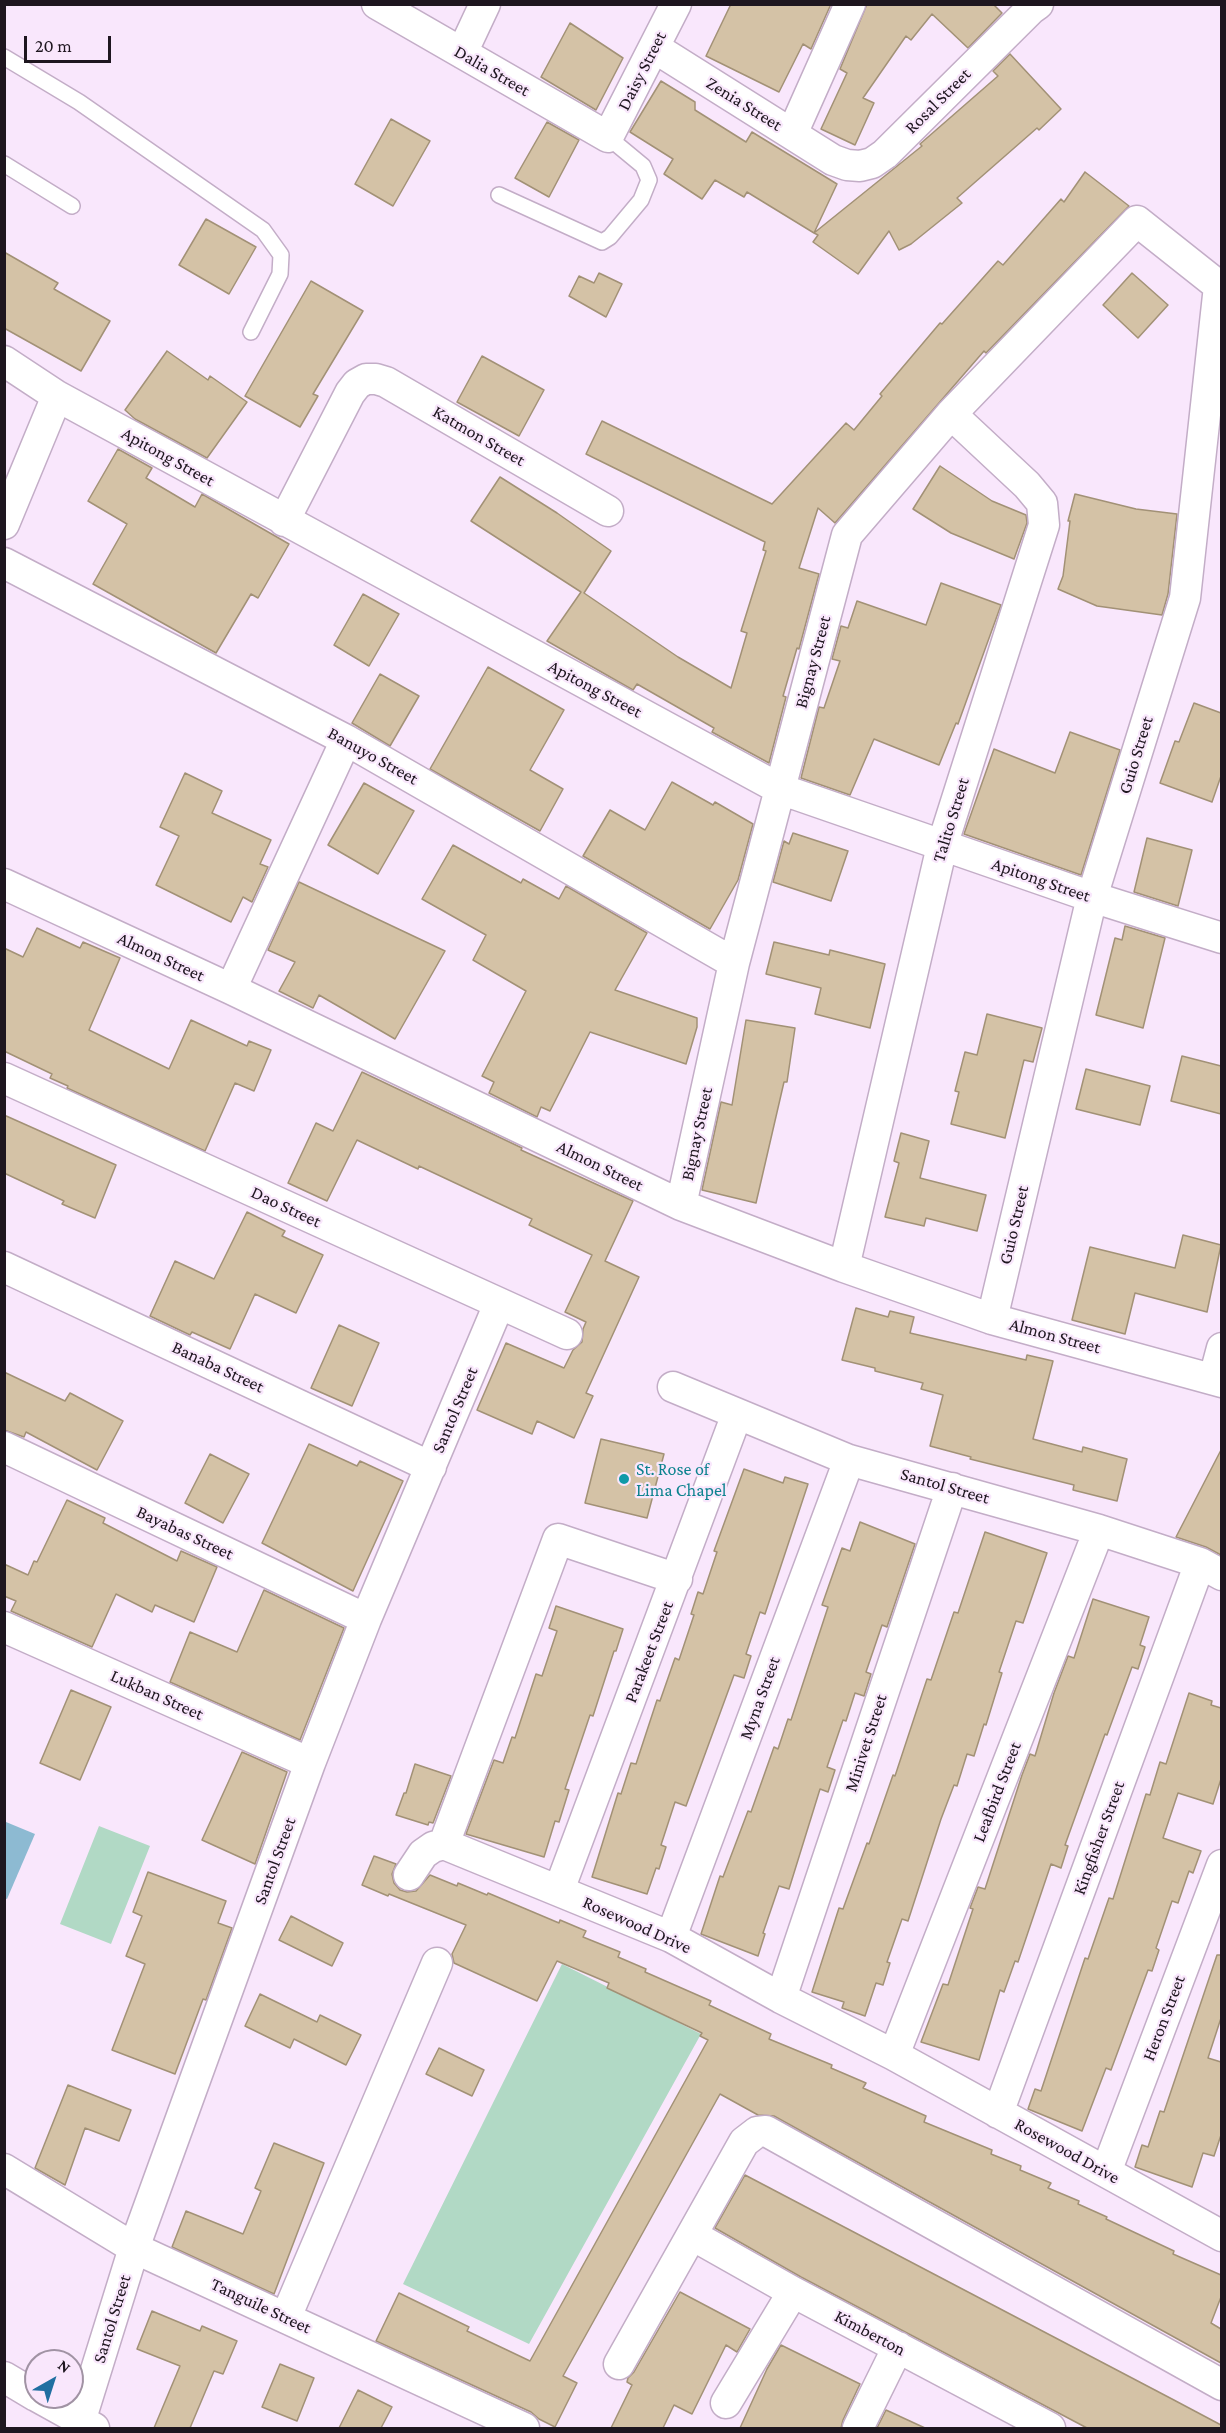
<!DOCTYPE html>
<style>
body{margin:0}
#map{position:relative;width:1226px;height:2433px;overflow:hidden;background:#f9e7fc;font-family:"Crimson Pro",serif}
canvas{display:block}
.frame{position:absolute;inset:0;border:6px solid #1e161f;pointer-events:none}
.north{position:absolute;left:24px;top:2349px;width:60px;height:60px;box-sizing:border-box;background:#f9e7fc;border:2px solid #a193a4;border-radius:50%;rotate:39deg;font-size:16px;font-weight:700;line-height:24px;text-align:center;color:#1e161f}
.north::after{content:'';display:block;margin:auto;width:21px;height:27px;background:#206fa1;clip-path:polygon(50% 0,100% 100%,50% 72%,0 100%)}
.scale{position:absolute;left:24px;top:36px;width:87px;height:27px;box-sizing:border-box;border:3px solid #1e161f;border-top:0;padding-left:8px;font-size:18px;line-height:21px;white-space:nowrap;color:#1e161f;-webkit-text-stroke:4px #f9e7fc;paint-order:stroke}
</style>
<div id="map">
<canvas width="1226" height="2433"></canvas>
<div class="frame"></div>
<div class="north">N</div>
<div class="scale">20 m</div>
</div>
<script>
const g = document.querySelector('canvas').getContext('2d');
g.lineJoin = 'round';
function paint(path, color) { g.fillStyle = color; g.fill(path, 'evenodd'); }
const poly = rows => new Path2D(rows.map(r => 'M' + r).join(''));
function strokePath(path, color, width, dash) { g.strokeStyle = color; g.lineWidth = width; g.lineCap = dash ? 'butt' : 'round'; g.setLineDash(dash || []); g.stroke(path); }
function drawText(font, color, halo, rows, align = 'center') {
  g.font = font + ' "Crimson Pro",serif'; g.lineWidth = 4.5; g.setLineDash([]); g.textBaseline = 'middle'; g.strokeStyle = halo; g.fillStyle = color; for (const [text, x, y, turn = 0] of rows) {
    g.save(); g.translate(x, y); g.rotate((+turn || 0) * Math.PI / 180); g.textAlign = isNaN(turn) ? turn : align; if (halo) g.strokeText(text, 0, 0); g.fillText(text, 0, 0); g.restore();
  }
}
const green = poly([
 [99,1826,150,1846,111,1944,60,1924],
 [562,1964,701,2034,529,2344,403,2284]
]);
const water = poly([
 [6,1822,35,1834,7,1899,4,1898]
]);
const building = poly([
 [731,4,831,4,811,49,803,44,779,92,706,56,731,4],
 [867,4,993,4,1002,13,968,48,932,14,911,40,906,36,863,98,874,103,855,145,821,129,847,73,840,69,867,4],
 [570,23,623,58,596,110,541,77,570,23],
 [1010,54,1061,109,1039,130,1037,128,957,198,962,203,911,244,899,250,889,231,858,274,813,242,818,235,814,233,922,146,920,144,998,76,993,71,1010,54],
 [661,81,695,102,695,110,746,142,752,132,837,184,814,233,747,192,744,197,715,180,702,199,664,174,673,159,630,132,661,81],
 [391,119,430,141,393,206,355,184,391,119],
 [547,122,579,140,549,197,515,178,547,122],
 [1085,172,1129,206,986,353,984,351,835,523,818,508,799,568,819,574,799,649,797,648,783,696,786,697,769,763,712,732,714,728,637,684,633,690,547,641,581,592,471,521,500,477,557,513,611,551,584,593,678,657,731,688,747,633,741,631,766,551,763,550,765,542,586,454,602,421,772,504,846,423,854,430,882,396,880,394,940,323,942,324,998,261,1003,265,1061,199,1064,202,1085,172],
 [206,219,256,247,229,294,179,265,206,219],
 [4,252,58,283,54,289,110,321,81,371,4,328,4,252],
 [599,273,622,284,606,317,569,296,579,276,594,283,599,273],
 [1132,273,1168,305,1138,338,1103,305,1132,273],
 [311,281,363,311,313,394,318,396,300,427,245,396,311,281],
 [167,351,208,380,210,376,247,402,207,458,135,419,125,410,167,351],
 [482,356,544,390,519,436,457,402,482,356],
 [118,449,152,468,146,478,195,507,202,494,289,544,258,598,251,594,216,653,93,584,127,524,88,501,118,449],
 [940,466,992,501,1026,515,1027,523,1014,559,951,533,913,509,940,466],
 [1075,494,1136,509,1177,514,1168,594,1162,615,1097,606,1058,589,1063,576,1070,521,1068,521,1075,494],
 [941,583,1001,605,958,724,956,723,939,765,874,739,850,795,801,778,819,707,824,708,840,661,832,659,841,626,848,628,857,601,926,625,941,583],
 [363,594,399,614,369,666,334,645,363,594],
 [488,667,564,710,530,770,563,789,540,831,430,769,488,667],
 [380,674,419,696,390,746,352,723,380,674],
 [1194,703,1221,713,1221,776,1212,802,1160,783,1175,741,1179,742,1194,703],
 [1070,732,1120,750,1081,875,964,834,994,749,1055,773,1070,732],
 [185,773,222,791,212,813,271,840,260,864,268,867,252,902,243,897,231,922,156,885,179,836,160,827,185,773],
 [672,782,713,805,715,802,753,824,738,880,710,929,583,856,610,810,645,830,672,782],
 [364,783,414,811,378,874,328,845,364,783],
 [793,833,848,851,831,901,773,882,784,841,789,844,793,833],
 [1147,838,1192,850,1178,906,1134,892,1147,838],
 [453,845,521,883,523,879,559,899,566,886,647,933,615,990,697,1018,697,1027,686,1064,590,1032,550,1111,541,1107,537,1117,489,1093,494,1082,482,1076,526,991,473,960,486,935,422,899,453,845],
 [299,882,445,951,395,1039,319,995,313,1008,279,991,295,962,268,950,299,882],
 [1125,926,1165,938,1143,1028,1096,1015,1115,938,1122,940,1125,926],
 [37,928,80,948,83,942,120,958,89,1030,169,1069,191,1020,247,1046,249,1041,271,1050,254,1091,235,1083,205,1151,67,1088,68,1086,50,1078,52,1074,4,1051,4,948,23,957,37,928],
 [774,942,829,955,830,950,885,964,870,1028,815,1014,821,988,766,974,774,942],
 [987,1014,1042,1028,1033,1062,1024,1060,1005,1138,951,1124,959,1092,955,1091,965,1052,977,1055,987,1014],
 [746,1020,795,1028,787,1082,784,1082,756,1203,702,1190,721,1102,732,1105,746,1020],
 [1182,1056,1221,1066,1221,1114,1171,1101,1182,1056],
 [1086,1069,1150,1086,1140,1125,1076,1109,1086,1069],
 [362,1072,522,1148,521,1150,633,1201,605,1261,639,1277,586,1393,593,1396,574,1438,537,1421,532,1434,477,1410,506,1343,564,1368,573,1350,582,1342,583,1329,586,1322,565,1312,592,1255,529,1225,532,1219,419,1166,418,1169,357,1140,327,1201,288,1183,316,1123,333,1131,362,1072],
 [4,1115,116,1165,95,1218,62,1204,64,1201,4,1173,4,1115],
 [901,1133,929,1141,920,1178,986,1195,977,1231,926,1218,924,1226,885,1217,899,1163,894,1161,901,1133],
 [247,1212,285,1231,282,1236,323,1255,296,1313,255,1294,230,1349,192,1332,190,1335,150,1316,175,1261,214,1279,247,1212],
 [1183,1235,1221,1245,1207,1312,1135,1293,1125,1334,1072,1320,1090,1247,1175,1268,1183,1235],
 [856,1308,888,1317,890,1311,914,1317,910,1333,1026,1360,1027,1355,1053,1361,1033,1439,1082,1452,1083,1447,1127,1459,1117,1501,1073,1490,1074,1485,970,1459,971,1457,930,1446,943,1395,921,1389,923,1383,875,1371,875,1368,842,1360,856,1308],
 [339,1325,379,1343,352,1406,311,1388,339,1325],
 [4,1372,65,1401,70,1393,123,1421,97,1470,26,1432,24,1437,4,1430,4,1372],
 [601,1439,664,1454,647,1518,585,1503,601,1439],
 [309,1444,357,1466,360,1461,403,1481,353,1591,262,1543,309,1444],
 [1221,1450,1221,1555,1206,1547,1176,1537,1221,1450],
 [210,1454,249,1474,223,1523,185,1503,210,1454],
 [744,1469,783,1483,785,1477,808,1484,765,1614,760,1612,746,1654,751,1656,744,1678,734,1675,686,1806,675,1802,661,1845,666,1847,659,1869,656,1868,647,1894,592,1877,618,1793,621,1794,631,1763,636,1764,657,1700,660,1701,675,1658,679,1660,694,1615,691,1614,698,1592,703,1594,717,1552,714,1551,744,1469],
 [67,1500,105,1518,103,1523,177,1561,181,1551,217,1567,194,1622,155,1605,152,1612,116,1594,92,1647,11,1611,16,1601,4,1596,4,1564,28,1575,34,1561,37,1562,67,1500],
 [860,1522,915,1544,887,1627,882,1625,866,1672,871,1674,864,1696,855,1693,846,1721,843,1720,827,1767,835,1770,828,1792,820,1789,789,1889,779,1886,763,1933,765,1934,758,1956,701,1934,720,1876,723,1877,748,1811,751,1812,774,1747,778,1749,788,1719,791,1720,828,1607,822,1605,842,1548,850,1551,860,1522],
 [985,1532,1047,1553,1023,1623,1016,1621,999,1672,1002,1673,986,1725,984,1724,974,1756,967,1754,957,1786,954,1785,941,1819,908,1921,902,1919,887,1962,890,1963,883,1985,876,1983,865,2016,842,2008,844,2002,812,1992,839,1908,843,1909,867,1843,869,1844,893,1775,895,1776,927,1679,931,1680,954,1612,958,1613,985,1532],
 [264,1590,344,1628,300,1740,170,1682,190,1632,237,1652,264,1590],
 [1093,1599,1149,1617,1140,1645,1145,1647,1138,1669,1132,1667,1107,1735,1105,1734,1065,1845,1068,1846,1061,1868,1051,1864,1018,1962,1015,1961,1004,1992,1000,1990,979,2060,921,2042,943,1984,948,1985,973,1909,970,1908,978,1887,985,1889,1022,1775,1030,1754,1035,1756,1054,1693,1068,1656,1074,1658,1093,1599],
 [556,1606,623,1629,616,1651,614,1651,593,1716,590,1715,565,1789,569,1790,559,1822,555,1821,544,1857,466,1834,494,1760,503,1763,512,1737,515,1738,536,1674,542,1676,557,1631,549,1628,556,1606],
 [71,1690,111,1707,80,1780,40,1763,71,1690],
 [1189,1693,1212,1701,1211,1705,1221,1708,1221,1779,1213,1804,1178,1793,1163,1838,1201,1851,1193,1873,1189,1871,1178,1903,1172,1901,1156,1948,1159,1950,1152,1971,1148,1970,1111,2070,1106,2068,1082,2131,1028,2109,1035,2089,1041,2091,1085,1958,1088,1959,1109,1898,1113,1899,1146,1794,1150,1795,1160,1762,1166,1764,1189,1693],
 [242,1752,287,1772,255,1864,202,1840,242,1752],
 [415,1764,451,1776,433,1823,429,1822,428,1825,396,1815,404,1793,406,1793,415,1764],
 [374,1856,396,1864,392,1874,394,1883,400,1890,407,1892,416,1891,430,1875,457,1886,458,1883,487,1895,488,1893,559,1923,560,1920,586,1931,583,1937,620,1952,618,1957,646,1969,645,1972,711,2001,709,2005,771,2034,769,2039,832,2065,831,2068,866,2083,863,2088,926,2116,924,2122,992,2150,991,2154,1021,2166,1020,2170,1051,2183,1048,2188,1079,2201,1078,2204,1107,2217,1106,2219,1174,2251,1173,2254,1221,2275,1221,2297,1211,2323,1221,2329,1221,2363,774,2116,758,2115,720,2094,563,2376,577,2383,555,2427,539,2419,531,2412,376,2341,399,2293,469,2327,467,2331,530,2361,708,2040,700,2036,702,2033,607,1988,609,1983,557,1961,537,2001,454,1963,452,1954,466,1925,389,1894,388,1896,362,1885,374,1856],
 [148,1872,226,1901,218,1923,232,1928,206,2000,203,1999,175,2074,112,2050,145,1964,126,1956,142,1916,133,1912,148,1872],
 [291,1916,343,1943,332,1966,279,1940,291,1916],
 [1217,1955,1221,1955,1221,2018,1208,2058,1221,2062,1221,2135,1214,2156,1203,2153,1192,2187,1135,2167,1142,2145,1148,2147,1160,2111,1164,2112,1217,1955],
 [260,1994,317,2022,320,2015,361,2035,346,2065,294,2039,290,2048,245,2026,260,1994],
 [439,2048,484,2070,472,2096,426,2074,439,2048],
 [68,2085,131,2110,119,2141,85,2128,65,2185,35,2168,68,2085],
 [274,2143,324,2163,274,2294,172,2247,186,2211,243,2234,261,2191,255,2188,274,2143],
 [745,2175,1172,2399,1221,2425,1221,2428,1087,2428,801,2277,715,2228,745,2175],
 [680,2292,750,2329,737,2352,726,2345,692,2414,674,2405,663,2428,611,2428,632,2385,627,2382,628,2378,634,2372,680,2292],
 [152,2311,200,2331,202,2326,237,2341,223,2374,214,2371,190,2428,154,2428,180,2366,137,2349,152,2311],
 [781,2345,860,2384,843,2420,841,2428,740,2428,767,2369,781,2345],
 [280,2364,314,2378,297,2421,262,2407,280,2364],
 [358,2390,392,2407,381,2428,339,2428,358,2390],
 [886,2410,925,2428,877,2428,886,2410]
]);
const service = poly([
 [4,57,79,102,263,230,281,255,280,274,251,332],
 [4,164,72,206],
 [499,195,602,242,610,237,641,200,649,180,643,166,608,137]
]);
const minor = poly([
 [377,4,608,137,676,4],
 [655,48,833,160,847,165,860,166,872,163,885,154,1031,9,1038,4],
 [462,53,485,4],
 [792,134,850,4],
 [4,361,57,396,780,789,1092,897,1222,938],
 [284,521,350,393,357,384,366,379,376,379,386,382,608,511],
 [4,524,57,396],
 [4,563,346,740,734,963],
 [4,884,231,989,681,1205,844,1267,992,1319,1222,1382],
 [231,989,346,740],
 [4,1078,567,1334],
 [681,1205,734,963,847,535,951,414,1137,221,1219,286,1185,598,1092,897,992,1319],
 [4,1267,431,1467],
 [844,1267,942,846,1044,525,1042,503,1027,485,951,414],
 [1214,1378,1222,1348],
 [673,1387,849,1460,1099,1530,1200,1563,1222,1575],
 [4,1447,366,1619],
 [677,1579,558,1539,444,1844,671,1937,781,1998,894,2055,1222,2236],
 [4,1627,310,1763],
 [409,1875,423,1854,433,1847,444,1844],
 [559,1890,737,1414],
 [671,1937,849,1460],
 [781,1998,952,1488],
 [894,2055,1099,1530],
 [998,2113,1200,1563],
 [4,2169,134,2248,524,2428],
 [1106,2172,1222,1865],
 [692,2235,793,2292,1050,2428],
 [286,2317,437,1963],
 [619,2364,744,2142,757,2132,766,2131,1222,2385],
 [4,2377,36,2396],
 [38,2397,94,2428],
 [726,2403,793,2292],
 [78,2428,134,2248,310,1763,366,1619,499,1304],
 [858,2428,898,2347]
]);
const markers = [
 [624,1479,6,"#0f9aa8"]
];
const streetNames = [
 ["Dalia Street",492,71,30],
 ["Daisy Street",642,71,-63],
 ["Rosal Street",938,101,-45],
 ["Zenia Street",744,104,32],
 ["Katmon Street",479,436,30],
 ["Apitong Street",168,457,29],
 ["Bignay Street",813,662,-75],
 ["Apitong Street",595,689,28],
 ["Guio Street",1136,755,-73],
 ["Banuyo Street",373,756,29],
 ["Talito Street",951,820,-73],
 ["Apitong Street",1041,880,19],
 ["Almon Street",161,957,25],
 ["Bignay Street",697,1134,-78],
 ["Almon Street",600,1166,26],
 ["Dao Street",286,1207,25],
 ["Guio Street",1014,1225,-77],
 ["Almon Street",1055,1336,15],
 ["Banaba Street",218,1367,25],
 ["Santol Street",455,1410,-67],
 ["Santol Street",945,1486,16],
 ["Bayabas Street",185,1533,25],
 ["Parakeet Street",649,1652,-69],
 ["Lukban Street",157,1695,24],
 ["Myna Street",760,1698,-70],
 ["Minivet Street",866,1743,-72],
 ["Leafbird Street",997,1792,-69],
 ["Kingfisher Street",1099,1838,-70],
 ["Santol Street",275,1861,-70],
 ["Rosewood Drive",637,1925,24],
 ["Heron Street",1164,2018,-69],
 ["Rosewood Drive",1067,2151,29],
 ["Tanguile Street",261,2306,25],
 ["Santol Street",112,2319,-73],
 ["Kimberton",870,2333,28]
];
const cultureNames = [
 ["St. Rose of",636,1469],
 ["Lima Chapel",636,1490]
];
paint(green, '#b1d9c5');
paint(water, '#8dbad2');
paint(building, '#d4c2a6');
strokePath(building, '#a29176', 1.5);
strokePath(service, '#c3adc7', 18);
strokePath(minor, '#c3adc7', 33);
strokePath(service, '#fff', 15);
strokePath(minor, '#fff', 30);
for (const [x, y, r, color] of markers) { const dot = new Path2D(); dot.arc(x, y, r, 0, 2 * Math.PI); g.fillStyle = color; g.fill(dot); strokePath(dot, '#f9e7fc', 2); }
drawText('18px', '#1e161f', '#f9e7fc', streetNames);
drawText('18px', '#0d838f', '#f9e7fc', cultureNames, 'left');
</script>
